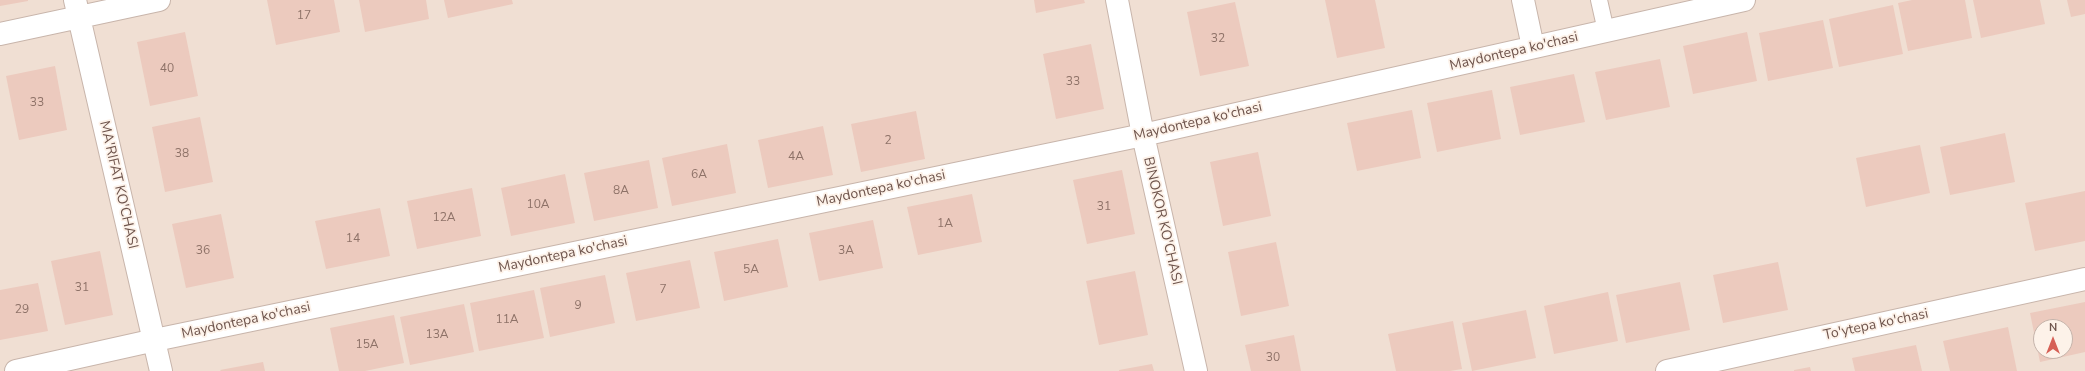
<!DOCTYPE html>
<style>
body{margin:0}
#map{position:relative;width:2085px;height:371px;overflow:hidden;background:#f9eee4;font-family:"Nunito Sans",sans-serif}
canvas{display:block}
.north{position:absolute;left:2033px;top:319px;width:40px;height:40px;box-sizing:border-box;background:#fdf2e9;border:1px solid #c4b3aa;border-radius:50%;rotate:0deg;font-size:11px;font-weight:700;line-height:16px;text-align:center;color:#6e544c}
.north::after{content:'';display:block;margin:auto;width:14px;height:18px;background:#d66056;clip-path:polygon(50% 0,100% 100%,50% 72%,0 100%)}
</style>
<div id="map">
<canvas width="2085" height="371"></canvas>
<div class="north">N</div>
</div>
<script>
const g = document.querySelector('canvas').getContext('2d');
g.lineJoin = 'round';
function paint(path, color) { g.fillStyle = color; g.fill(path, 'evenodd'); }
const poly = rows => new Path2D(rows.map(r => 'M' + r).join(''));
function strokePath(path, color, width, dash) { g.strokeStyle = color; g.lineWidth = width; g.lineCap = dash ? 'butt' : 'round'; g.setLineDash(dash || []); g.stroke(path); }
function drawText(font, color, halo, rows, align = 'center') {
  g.font = font + ' "Nunito Sans",sans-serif'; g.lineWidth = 3.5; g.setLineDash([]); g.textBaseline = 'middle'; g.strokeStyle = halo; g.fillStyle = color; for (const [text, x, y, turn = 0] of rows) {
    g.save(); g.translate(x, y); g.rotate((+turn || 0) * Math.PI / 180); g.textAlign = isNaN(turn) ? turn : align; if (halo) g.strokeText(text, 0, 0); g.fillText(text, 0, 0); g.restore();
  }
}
const residential = poly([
 [0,0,2085,0,2085,371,0,371],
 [2041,327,2065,327,2065,351,2041,351]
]);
const building = poly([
 [0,0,28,0,28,1,0,6],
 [267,0,334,0,340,32,276,45],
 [359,0,426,0,429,19,365,32],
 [444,0,512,0,513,4,448,18],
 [1034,0,1084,0,1085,3,1036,13],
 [1325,0,1375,0,1385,48,1337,58],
 [1912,0,1965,0,1972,38,1908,51,1898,3],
 [1973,0,2040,0,2045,24,1981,38],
 [2067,0,2085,0,2085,14,2071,17],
 [1235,2,1249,66,1200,76,1187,12],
 [1893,5,1903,54,1839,67,1829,19],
 [1823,20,1833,68,1768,81,1759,33],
 [185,32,198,96,150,106,137,42],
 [1747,32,1757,81,1693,94,1683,46],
 [1091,44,1104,109,1056,119,1043,54],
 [1660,59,1670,107,1606,120,1595,72],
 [55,66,67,130,19,140,6,76],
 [1574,74,1585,122,1520,135,1510,87],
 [1492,90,1501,139,1437,152,1427,103],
 [1412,110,1421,158,1357,171,1347,123],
 [916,111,925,159,861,172,851,124],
 [200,117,213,182,165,192,152,127],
 [823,126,833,175,768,188,758,140],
 [2005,133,2015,182,1950,195,1940,147],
 [727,144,736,193,672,206,662,158],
 [1920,145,1930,193,1866,207,1856,158],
 [1258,152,1271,216,1223,226,1210,162],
 [649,160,658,208,594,221,584,173],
 [1122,170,1135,234,1087,244,1073,180],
 [565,174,575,223,511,236,501,188],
 [472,188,481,236,417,249,407,201],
 [2085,191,2085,241,2035,251,2025,203],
 [972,194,982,242,918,255,907,207],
 [380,208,390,256,326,269,315,221],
 [221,214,234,278,186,288,172,224],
 [873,220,883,268,819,281,809,233],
 [778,239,788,287,724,301,714,252],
 [1276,242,1289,306,1241,316,1228,252],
 [100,251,113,315,65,325,51,261],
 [690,260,700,308,636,321,626,273],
 [1778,262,1788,310,1723,323,1713,275],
 [1135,271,1148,335,1099,345,1086,281],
 [605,275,615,323,550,337,540,288],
 [1680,282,1690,330,1626,343,1616,295],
 [38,283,48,331,0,340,0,290],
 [534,290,544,338,479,351,470,303],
 [1608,292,1618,341,1554,354,1544,306],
 [2085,302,2085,352,2040,362,2030,313],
 [2041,327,2065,327,2065,351,2041,351],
 [464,304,474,352,410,365,400,317],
 [1526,310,1536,358,1472,371,1462,323],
 [394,315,404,363,365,371,339,371,330,328],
 [1453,321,1462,369,1450,371,1396,371,1388,334],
 [2008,327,2017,371,1950,371,1943,341],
 [1294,335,1301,371,1251,371,1245,345],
 [1916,345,1922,371,1855,371,1852,358],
 [263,362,265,371,221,371,220,370],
 [1152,364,1154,371,1119,371,1119,370],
 [1810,367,1811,371,1794,371,1794,370]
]);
const service = poly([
 [1599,0,1606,31]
]);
const minor = poly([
 [75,0,161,371],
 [1117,0,1143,135,1196,371],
 [1523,0,1533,47],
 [0,34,159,0],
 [16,371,155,340,1143,135,1744,0],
 [1667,371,2085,279]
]);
const numberNames = [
 ["17",304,16],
 ["32",1218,39],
 ["40",167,69],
 ["33",1073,82],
 ["33",37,103],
 ["2",888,141],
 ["38",182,154],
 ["4A",796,157],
 ["6A",699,175],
 ["8A",621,191],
 ["10A",538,205],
 ["31",1104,207],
 ["12A",444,218],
 ["1A",945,224],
 ["14",353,239],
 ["36",203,251],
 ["3A",846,251],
 ["5A",751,270],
 ["31",82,288],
 ["7",663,290],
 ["9",578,306],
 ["29",22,310],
 ["11A",507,320],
 ["13A",437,335],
 ["15A",367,345],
 ["30",1273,358]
];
const streetNames = [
 ["Maydontepa ko'chasi",1514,52,-13],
 ["Maydontepa ko'chasi",1198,122,-13],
 ["MA'RIFAT KO'CHASI",118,185,77],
 ["Maydontepa ko'chasi",881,189,-12],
 ["BINOKOR KO'CHASI",1162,221,77],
 ["Maydontepa ko'chasi",563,255,-12],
 ["Maydontepa ko'chasi",246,321,-12],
 ["To'ytepa ko'chasi",1876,325,-12]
];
paint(residential, '#f0dfd3');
paint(building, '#eccabe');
strokePath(service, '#c8b5ab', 18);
strokePath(minor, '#c8b5ab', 24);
strokePath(service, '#fff', 16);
strokePath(minor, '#fff', 22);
drawText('12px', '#8e7268', null, numberNames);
drawText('14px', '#6e544c', '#fdf2e9', streetNames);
</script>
